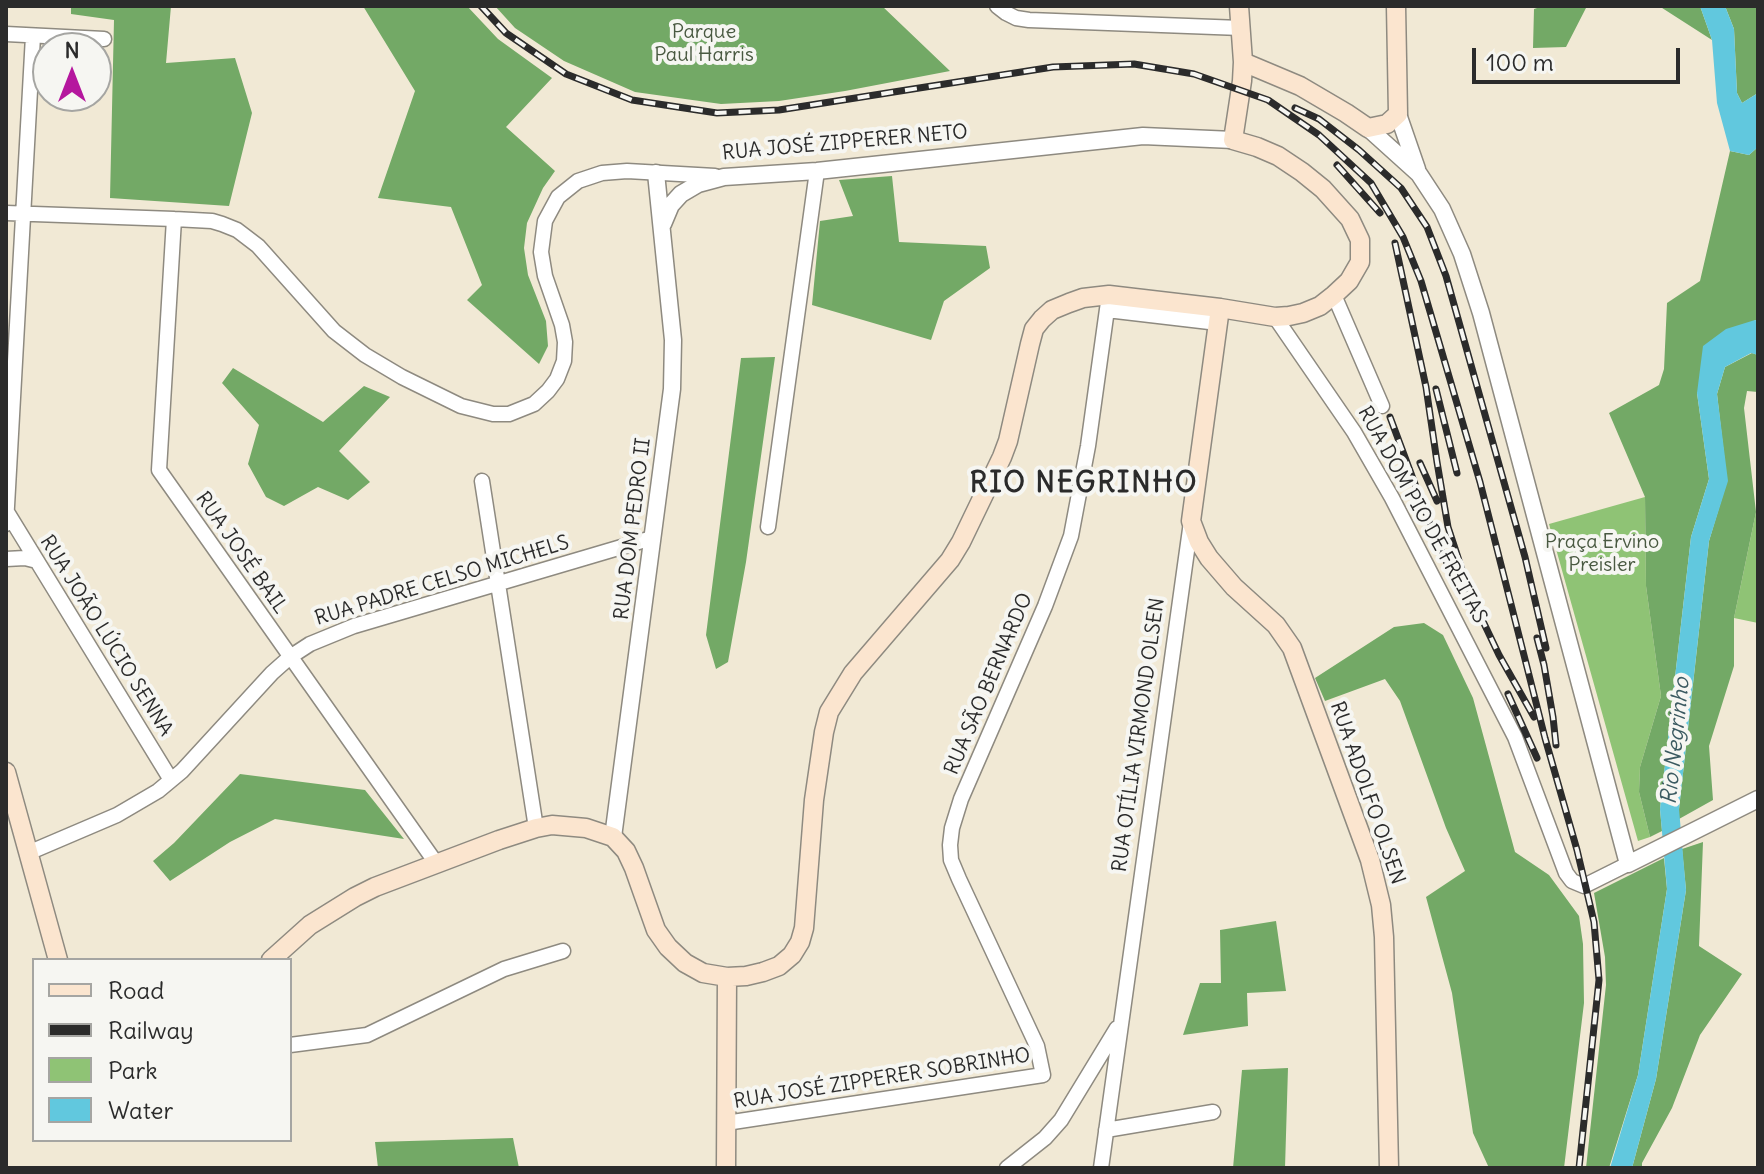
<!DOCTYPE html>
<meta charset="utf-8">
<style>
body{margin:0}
#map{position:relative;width:1764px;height:1174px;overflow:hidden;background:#f1e9d5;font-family:Delius,sans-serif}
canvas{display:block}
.frame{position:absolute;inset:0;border:8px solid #2b2b2b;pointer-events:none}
.legend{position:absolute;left:32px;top:958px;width:260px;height:184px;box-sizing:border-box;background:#f6f6f2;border:2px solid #a5a5a2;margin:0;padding:10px 14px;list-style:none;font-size:24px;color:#2b2b2b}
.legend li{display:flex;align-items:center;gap:16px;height:40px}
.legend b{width:40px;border:2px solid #a5a5a2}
.north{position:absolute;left:32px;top:32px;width:80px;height:80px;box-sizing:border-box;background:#f6f6f2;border:2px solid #a5a5a2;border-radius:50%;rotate:0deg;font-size:22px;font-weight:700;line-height:32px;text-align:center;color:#2b2b2b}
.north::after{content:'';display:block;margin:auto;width:28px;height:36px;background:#b5179e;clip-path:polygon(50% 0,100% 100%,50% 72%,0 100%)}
.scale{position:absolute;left:1472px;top:48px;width:208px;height:36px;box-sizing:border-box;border:4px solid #2b2b2b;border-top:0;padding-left:10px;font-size:24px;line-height:28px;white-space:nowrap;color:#2b2b2b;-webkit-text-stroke:6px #f6f6f2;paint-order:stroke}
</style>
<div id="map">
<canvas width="1764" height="1174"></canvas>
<div class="frame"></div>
<ul class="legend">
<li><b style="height:10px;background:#fbe5cf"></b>Road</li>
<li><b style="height:10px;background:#2b2b2b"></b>Railway</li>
<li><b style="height:22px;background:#8fc375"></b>Park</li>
<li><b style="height:22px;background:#61c8de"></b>Water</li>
</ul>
<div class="north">N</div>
<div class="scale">100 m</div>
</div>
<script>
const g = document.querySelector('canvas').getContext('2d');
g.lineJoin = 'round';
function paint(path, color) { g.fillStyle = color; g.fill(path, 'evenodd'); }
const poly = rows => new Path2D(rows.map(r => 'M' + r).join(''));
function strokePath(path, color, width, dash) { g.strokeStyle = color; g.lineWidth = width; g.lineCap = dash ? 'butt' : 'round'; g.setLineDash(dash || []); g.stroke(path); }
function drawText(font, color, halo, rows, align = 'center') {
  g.font = font + ' Delius,sans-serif'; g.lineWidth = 8; g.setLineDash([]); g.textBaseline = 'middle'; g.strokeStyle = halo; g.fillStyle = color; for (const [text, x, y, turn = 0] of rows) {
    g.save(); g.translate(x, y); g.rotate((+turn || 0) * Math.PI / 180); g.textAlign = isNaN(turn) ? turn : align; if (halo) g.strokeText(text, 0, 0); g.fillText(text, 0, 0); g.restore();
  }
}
const green = poly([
 [1645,497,1646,586,1661,696,1640,767,1639,792,1650,837,1638,841,1549,524],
 [1756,512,1758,513,1758,623,1734,618]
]);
const forest = poly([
 [71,6,171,6,166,63,235,58,252,113,229,206,110,198,114,20,71,14],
 [363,6,467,6,498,39,552,78,506,127,555,171,543,188,527,223,524,248,528,275,546,321,548,346,539,364,467,300,482,285,451,207,378,198,415,91],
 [495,6,882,6,950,71,845,91,779,101,721,104,635,92,564,61,515,28],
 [1543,6,1587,6,1566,47,1533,48,1534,9],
 [1659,6,1700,6,1712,40],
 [1725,6,1758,6,1758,93,1742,103,1737,93,1734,29],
 [1758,147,1758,321,1755,320,1697,393,1709,479,1691,537,1660,809,1662,831,1650,837,1639,792,1640,767,1661,696,1646,586,1645,497,1609,413,1659,385,1664,369,1667,303,1700,281,1730,151,1749,155],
 [892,176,899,242,986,246,990,268,944,301,931,340,812,305,820,221,853,216,839,180],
 [1752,353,1758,355,1758,392,1747,391,1744,408,1756,512,1734,618,1734,666,1709,746,1713,800,1679,819,1679,809,1709,541,1727,481,1717,394,1725,367],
 [775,357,746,562,728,662,716,669,706,635,741,358],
 [233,368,323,422,364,386,390,397,339,451,370,482,348,500,318,487,284,506,266,497,248,464,259,425,222,383],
 [1424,623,1443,635,1473,698,1515,852,1549,875,1579,916,1583,944,1584,1003,1564,1168,1489,1168,1473,1133,1452,993,1426,897,1465,871,1446,828,1400,701,1385,679,1325,701,1315,678,1394,627],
 [240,774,365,790,404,839,275,819,230,842,170,881,153,861,174,843],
 [1703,842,1699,946,1742,974,1700,1035,1672,1108,1642,1163,1642,1168,1632,1168,1656,1079,1686,890,1682,849],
 [1664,858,1667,889,1638,1075,1609,1168,1586,1168,1606,985,1605,957,1594,893],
 [1276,921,1286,991,1247,993,1248,1026,1183,1035,1200,983,1221,983,1220,930],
 [1288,1068,1285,1168,1233,1168,1242,1070],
 [513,1138,519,1168,378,1168,375,1142]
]);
const water = poly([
 [1700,6,1725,6,1734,29,1737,93,1742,103,1758,93,1758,147,1749,155,1730,151,1717,103,1712,40],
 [1755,320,1758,321,1758,355,1751,353,1725,367,1717,394,1728,481,1709,541,1679,809,1686,890,1656,1079,1632,1168,1610,1168,1638,1075,1667,889,1660,809,1691,537,1709,479,1697,393,1703,346,1726,329]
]);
const minor = poly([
 [997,6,1006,13,1016,18,1029,20,1241,28],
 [6,34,104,39],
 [6,213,174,219,212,221,222,224,237,230,258,246,334,331,365,355,402,377,461,406,493,414,509,414,534,404,548,391,557,379,564,361,565,342,562,325,545,276,541,252,545,221,558,197,578,181,602,173,627,171,715,176],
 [174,219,159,470,436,863],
 [1334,295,1382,406],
 [1107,310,1218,323],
 [1275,317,1354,432,1392,498,1515,737,1566,873,1572,881,1584,886,1628,864],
 [482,481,536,828],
 [7,512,171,780],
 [6,524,33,36],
 [768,527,817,171],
 [6,559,25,558,37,561],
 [28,853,117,815,158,791,182,771,272,673,290,657,310,644,354,626,652,538],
 [290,1045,367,1035,504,969,563,951],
 [726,1123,1043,1075,1037,1046,959,879,951,860,950,845,952,828,961,799,1045,606,1071,536,1088,446,1109,295],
 [1106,1130,1213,1112],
 [1007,1168,1045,1138,1061,1120,1117,1028],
 [1101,1168,1191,522]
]);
const tertiary = poly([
 [1398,114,1417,169],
 [1368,128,1419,174,1442,209,1462,254,1481,313,1628,864,1758,799],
 [663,224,671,205,681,194,698,184,724,177,817,171,1143,136,1233,140],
 [613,837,672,389,673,340,656,173]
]);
const secondary = poly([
 [1243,62,1300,86,1346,113,1368,128,1387,124,1398,114,1396,6],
 [1220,308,1191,521,1199,542,1209,558,1234,587,1276,625,1292,648,1370,860,1381,905,1384,937,1389,1168],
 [6,772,58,960],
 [271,960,310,925,355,897,375,887,499,840,536,828,552,825,586,828,613,837,626,851,634,868,656,930,668,947,685,963,703,973,727,977,746,976,763,972,779,966,792,955,800,942,804,928,814,800,824,732,829,712,853,673,950,560,961,542,1002,457,1008,441,1030,344,1034,329,1042,319,1052,310,1069,303,1083,298,1109,295,1220,308,1275,317,1289,316,1303,313,1320,306,1334,295,1349,281,1360,262,1360,240,1350,219,1323,189,1302,172,1278,156,1257,147,1233,140,1242,81,1243,62,1239,6],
 [726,1168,727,977]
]);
const rail = poly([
 [481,6,506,33,566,74,632,100,717,113,779,110,1053,67,1134,64,1194,74,1268,100,1319,135,1371,183,1403,237,1421,281,1480,482,1545,738,1577,850,1594,922,1599,980,1579,1168],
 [1295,108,1319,119,1359,150,1401,188,1427,227,1446,276,1525,557,1546,648],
 [1337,165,1380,213],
 [1395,243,1426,387,1437,462,1448,527,1470,594,1499,655,1534,717],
 [1436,389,1457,473],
 [1390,417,1425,511,1459,592],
 [1420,463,1437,501],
 [1537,638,1544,665,1553,717,1556,745],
 [1508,694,1537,758]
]);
const parkNames = [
 ["Parque",704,32],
 ["Paul Harris",704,55],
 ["Praça Ervino",1602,542],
 ["Preisler",1602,565]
];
const streetNames = [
 ["RUA JOSÉ ZIPPERER NETO",845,143,-5],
 ["RUA DOM PIO DE FREITAS",1422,515,61],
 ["RUA DOM PEDRO II",633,529,-83],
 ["RUA JOSÉ BAIL",241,553,55],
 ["RUA PADRE CELSO MICHELS",442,581,-17],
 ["RUA JOÃO LÚCIO SENNA",106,636,58],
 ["RUA SÃO BERNARDO",989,684,-67],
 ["RUA OTÍLIA VIRMOND OLSEN",1139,735,-82],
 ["RUA ADOLFO OLSEN",1367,793,71],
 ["RUA JOSÉ ZIPPERER SOBRINHO",882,1079,-9]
];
const waterNames = [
 ["Rio Negrinho",1676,741,-84]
];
const districtNames = [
 ["RIO NEGRINHO",1084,484]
];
paint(green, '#8fc375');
paint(forest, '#73a966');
paint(water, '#61c8de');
strokePath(minor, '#8e8a80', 17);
strokePath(tertiary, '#8e8a80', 19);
strokePath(secondary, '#8e8a80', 21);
strokePath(minor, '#fff', 14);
strokePath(tertiary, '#fff', 16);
strokePath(secondary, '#fbe5cf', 18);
strokePath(rail, '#2b2b2b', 7);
strokePath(rail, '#f6f6f2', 4, [12]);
drawText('20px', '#495941', '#f6f6f2', parkNames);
drawText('20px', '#2b2b2b', '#f6f6f2', streetNames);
drawText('italic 22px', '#3b5a61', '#f6f6f2', waterNames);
g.letterSpacing = '2px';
drawText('bold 28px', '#2b2b2b', '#f6f6f2', districtNames);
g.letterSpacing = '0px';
</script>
